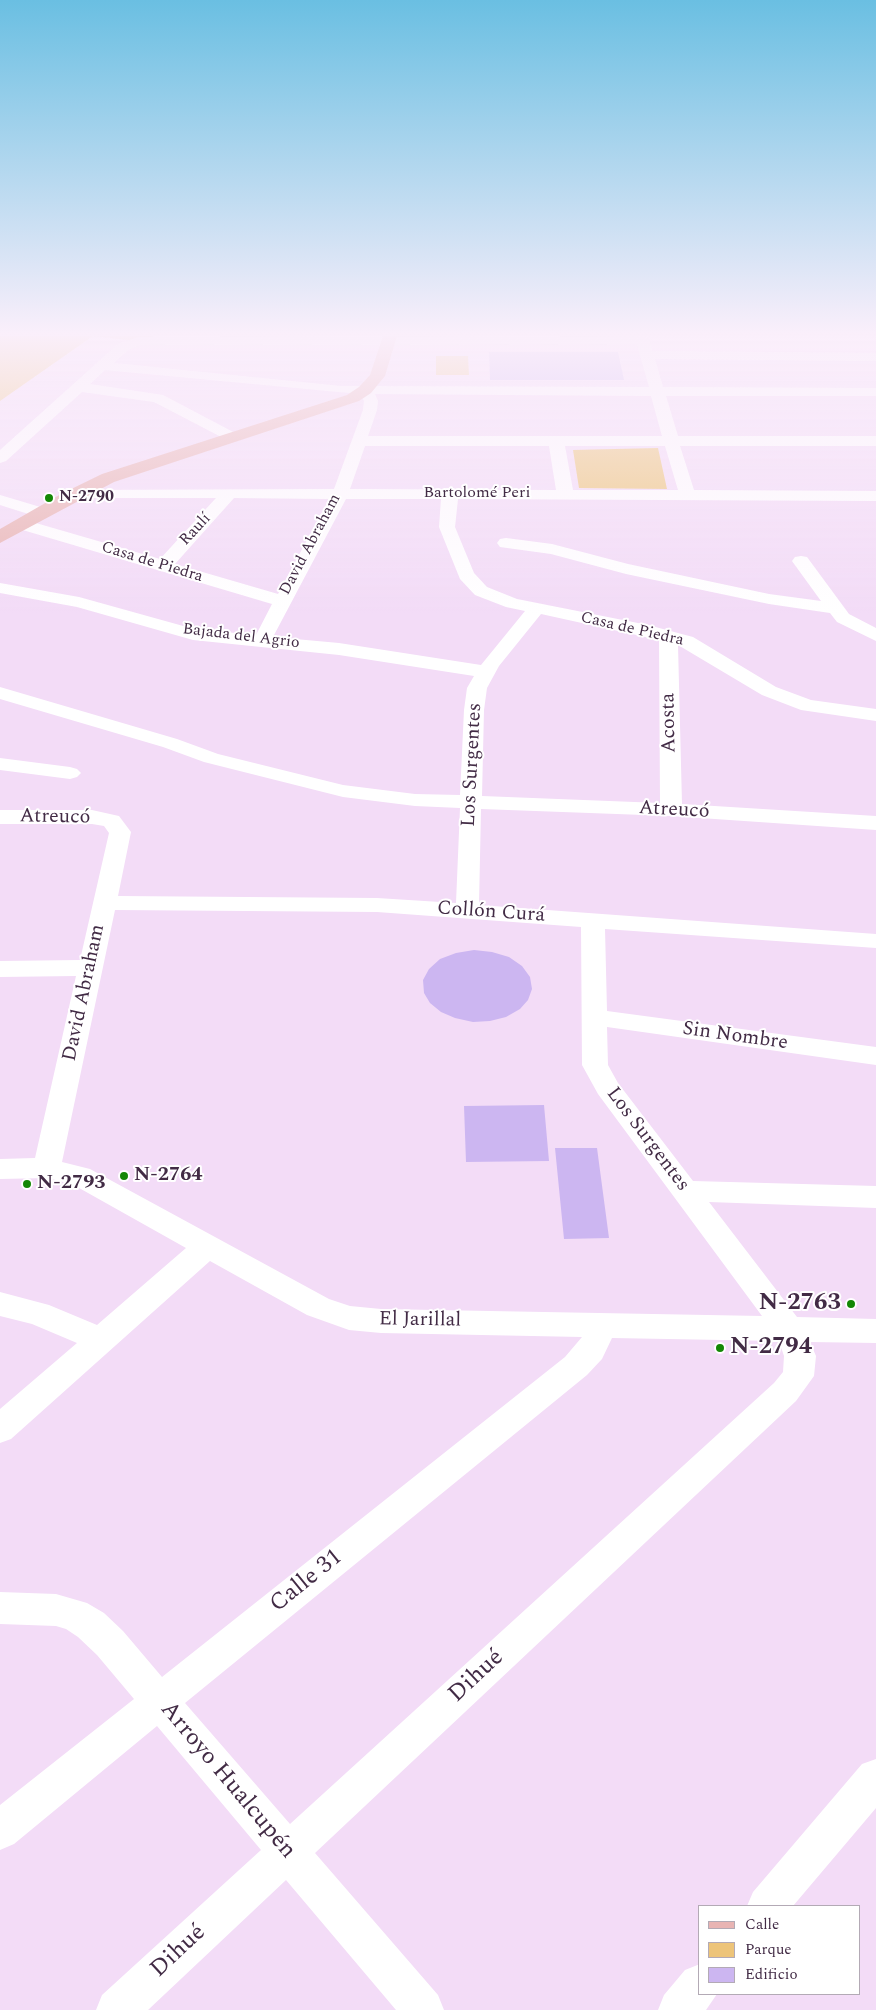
<!DOCTYPE html>
<meta charset="utf-8">
<style>
body{margin:0}
#map{position:relative;width:876px;height:2010px;overflow:hidden;background:#f3dcf7;font-family:Spectral,serif}
canvas{display:block}
.legend{position:absolute;left:698px;top:1905px;width:162px;height:90px;box-sizing:border-box;background:#fff;border:1px solid #b3aab5;margin:0;padding:6px 9px;list-style:none;font-size:15px;color:#422b45}
.legend li{display:flex;align-items:center;gap:10px;height:25px}
.legend b{width:25px;border:1px solid #b3aab5}
</style>
<div id="map">
<canvas width="876" height="2010"></canvas>
<ul class="legend">
<li><b style="height:6px;background:#e8b4b3"></b>Calle</li>
<li><b style="height:14px;background:#edc479"></b>Parque</li>
<li><b style="height:14px;background:#ccb6f1"></b>Edificio</li>
</ul>
</div>
<script>
const g = document.querySelector('canvas').getContext('2d');
g.lineJoin = 'round';
function paint(path, color) { g.fillStyle = color; g.fill(path, 'evenodd'); }
const poly = rows => new Path2D(rows.map(r => 'M' + r).join(''));
function strokePath(path, color, width, dash) { g.strokeStyle = color; g.lineWidth = width; g.lineCap = dash ? 'butt' : 'round'; g.setLineDash(dash || []); g.stroke(path); }
function drawText(font, color, halo, rows, align = 'center') {
  g.font = font + ' Spectral,serif'; g.lineWidth = 4; g.setLineDash([]); g.textBaseline = 'middle'; g.strokeStyle = halo; g.fillStyle = color; for (const [text, x, y, turn = 0] of rows) {
    g.save(); g.translate(x, y); g.rotate((+turn || 0) * Math.PI / 180); g.textAlign = isNaN(turn) ? turn : align; if (halo) g.strokeText(text, 0, 0); g.fillText(text, 0, 0); g.restore();
  }
}
const green = poly([
 [0,336,153,336,138,341,93,336,0,401],
 [436,356,468,356,469,375,436,375],
 [658,448,667,489,579,488,573,450]
]);
const building = poly([
 [489,352,618,352,624,380,490,380],
 [474,950,492,952,509,957,522,966,530,977,532,989,528,1000,520,1009,506,1017,490,1021,473,1022,455,1018,441,1012,430,1003,424,993,423,980,429,969,440,959,456,953],
 [544,1105,549,1161,466,1162,464,1106],
 [555,1148,597,1148,609,1238,564,1239]
]);
const minor = poly([
 [645,336,649,339,652,351,876,353,876,361,655,359,663,387,876,388,876,396,666,396,678,436,876,436,876,446,680,446,694,490,876,491,876,501,458,499,455,527,474,573,487,587,517,599,648,625,693,637,776,687,811,700,876,709,876,721,801,710,762,695,678,645,682,804,876,816,876,830,671,816,481,809,479,905,876,934,876,948,605,929,607,1011,876,1047,876,1065,607,1027,608,1065,618,1083,693,1181,876,1186,876,1208,709,1202,797,1317,876,1319,876,1343,810,1342,816,1356,814,1376,796,1401,315,1853,438,1995,444,2010,396,2010,286,1880,148,2010,96,2010,102,1995,261,1850,157,1726,14,1844,0,1850,0,1805,134,1699,97,1655,78,1637,66,1629,56,1626,0,1624,0,1592,56,1594,87,1603,104,1613,123,1631,162,1677,565,1357,582,1337,381,1333,349,1330,307,1315,210,1261,11,1439,0,1443,0,1409,77,1343,32,1324,0,1316,0,1292,49,1305,97,1325,186,1248,72,1184,47,1178,0,1179,0,1159,35,1158,76,976,0,977,0,961,80,960,109,833,104,826,92,824,0,824,0,810,92,810,119,816,131,832,118,896,377,898,456,903,460,808,415,806,343,797,204,762,163,747,0,699,0,687,177,739,218,754,343,785,415,794,460,795,464,710,467,688,474,676,339,655,193,640,77,607,0,593,0,583,79,597,194,629,256,635,272,604,16,528,14,524,16,520,22,519,160,559,216,498,77,498,71,496,69,493,71,490,334,489,363,410,364,401,360,394,105,370,90,384,163,395,237,434,240,437,237,440,227,440,154,402,82,392,6,461,0,463,0,450,118,344,138,337,645,336],
 [637,344,649,387,341,386,114,363,128,350,140,345,637,344],
 [375,394,651,396,662,436,368,436,377,410,378,401,375,394],
 [365,446,549,446,556,490,350,489,365,446],
 [565,446,665,446,678,490,573,490,565,446],
 [234,498,329,499,278,594,175,564,234,498],
 [346,499,441,499,439,527,460,579,475,595,506,607,525,611,481,665,339,643,273,637,346,499],
 [541,614,659,640,660,803,482,796,484,710,487,688,499,666,541,614],
 [115,910,377,912,581,927,582,1065,598,1094,762,1316,381,1309,350,1306,329,1299,90,1169,62,1162,115,910],
 [612,1338,779,1341,784,1356,783,1372,774,1383,290,1824,185,1703,587,1375,602,1359,612,1338],
 [0,495,47,509,49,513,47,517,41,518,0,505,0,495],
 [506,538,552,544,628,564,769,594,821,601,792,561,795,557,801,556,807,557,849,614,876,628,876,641,837,622,830,613,769,604,626,574,551,554,500,547,497,543,500,539,506,538],
 [0,758,70,767,77,769,81,773,77,777,70,779,0,770,0,758],
 [876,1759,876,1808,793,1906,747,1906,753,1892,862,1764,876,1759],
 [700,1964,700,1994,717,1994,706,2010,658,2010,664,1995,685,1970,700,1964]
]);
const major = poly([
 [383,336,397,336,385,376,371,393,359,401,114,482,0,543,0,529,61,494,102,474,347,395,359,387,370,375,383,336]
]);
const markers = [
 [49,498,5,"#138705"],
 [124,1176,5,"#138705"],
 [27,1184,5,"#138705"],
 [851,1304,5,"#138705"],
 [720,1348,5,"#138705"]
];
const farStreetnames = [
 ["Bartolomé Peri",477,494],
 ["Raulí",196,530,-47],
 ["David Abraham",311,545,-62],
 ["Casa de Piedra",152,563,17],
 ["Casa de Piedra",632,630,13],
 ["Bajada del Agrio",241,637,7]
];
const farPoinames = [
 ["N-2790",59,498]
];
const streetNames = [
 ["Acosta",670,723,-91],
 ["Los Surgentes",473,765,-87],
 ["Atreucó",674,811,3],
 ["Atreucó",55,818,1],
 ["Collón Curá",491,913,4],
 ["David Abraham",85,993,-78],
 ["Sin Nombre",735,1037,8],
 ["Los Surgentes",647,1140,53],
 ["El Jarillal",420,1321,1]
];
const poiNames = [
 ["N-2764",134,1176],
 ["N-2793",37,1184]
];
const nearPoinames = [
 ["N-2763",841,1304],
 ["N-2794",730,1348,"left"]
];
const nearStreetnames = [
 ["Calle 31",307,1582,-39],
 ["Dihué",477,1677,-43],
 ["Arroyo Hualcupén",227,1781,50],
 ["Dihué",179,1952,-43]
];
paint(green, '#edc479');
paint(building, '#ccb6f1');
paint(minor, '#fff');
paint(major, '#e8b4b3');
const sky = g.createLinearGradient(0, 0, 0, 617);
sky.addColorStop(0, '#6abfe2');
sky.addColorStop(0.54, '#faeffb');
sky.addColorStop(1, '#faeffb00');
g.fillStyle = sky;
g.fillRect(0, 0, 876, 617);
for (const [x, y, r, color] of markers) { const dot = new Path2D(); dot.arc(x, y, r, 0, 2 * Math.PI); g.fillStyle = color; g.fill(dot); strokePath(dot, '#fff', 2); }
drawText('16px', '#422b45', '#fff', farStreetnames);
drawText('bold 16px', '#422b45', '#fff', farPoinames, 'left');
drawText('20px', '#422b45', '#fff', streetNames);
drawText('bold 20px', '#422b45', '#fff', poiNames, 'left');
drawText('bold 24px', '#422b45', '#fff', nearPoinames, 'right');
drawText('24px', '#422b45', '#fff', nearStreetnames);
</script>
